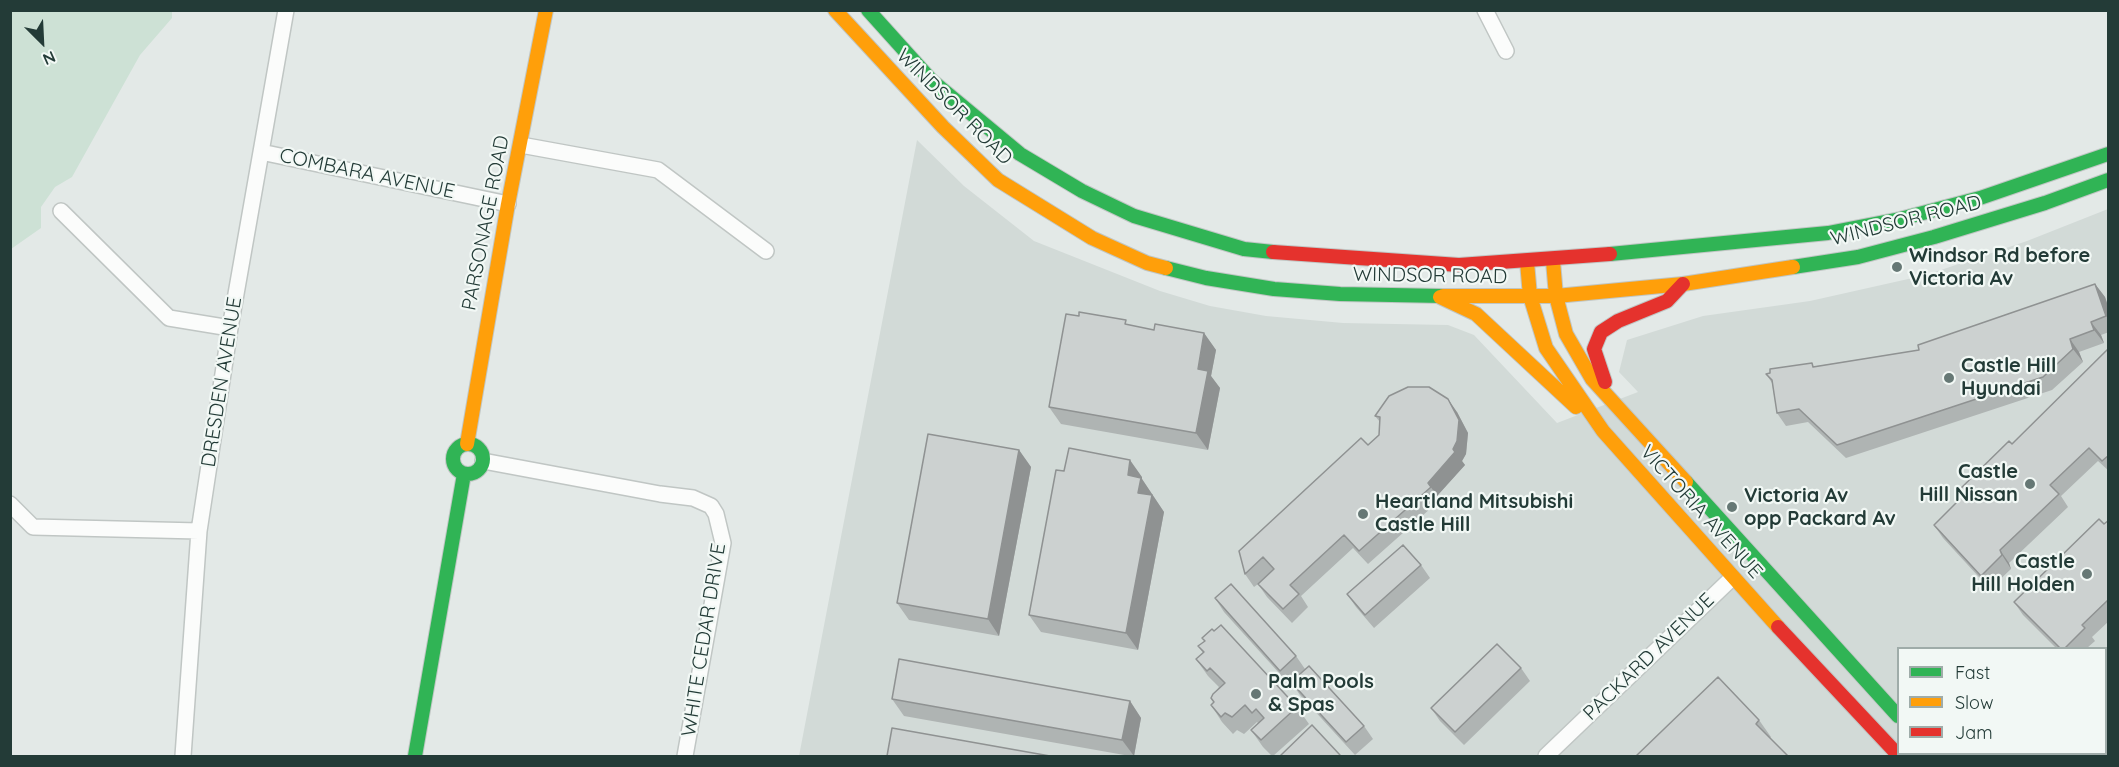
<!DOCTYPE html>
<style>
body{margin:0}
#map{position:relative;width:2119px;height:767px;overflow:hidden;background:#e3e9e7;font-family:Quicksand,sans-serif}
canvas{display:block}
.frame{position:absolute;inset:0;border:12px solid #233b37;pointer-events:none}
.legend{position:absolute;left:1897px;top:647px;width:210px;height:108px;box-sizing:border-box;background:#f2f8f5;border:2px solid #9faca9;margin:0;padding:8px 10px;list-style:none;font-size:18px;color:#233b37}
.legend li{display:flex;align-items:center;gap:12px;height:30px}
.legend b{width:30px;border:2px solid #9faca9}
.north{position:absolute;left:12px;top:12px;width:60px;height:60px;-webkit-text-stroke:4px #f2f8f5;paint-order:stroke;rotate:156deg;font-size:16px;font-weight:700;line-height:24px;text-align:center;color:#233b37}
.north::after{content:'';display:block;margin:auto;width:21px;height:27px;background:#233b37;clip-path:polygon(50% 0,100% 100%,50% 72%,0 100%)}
</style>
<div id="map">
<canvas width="2119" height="767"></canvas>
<div class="frame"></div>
<ul class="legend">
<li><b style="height:8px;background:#30b455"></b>Fast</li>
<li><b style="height:8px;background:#ff9f0a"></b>Slow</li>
<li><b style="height:8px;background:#e5322d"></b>Jam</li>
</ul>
<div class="north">N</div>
</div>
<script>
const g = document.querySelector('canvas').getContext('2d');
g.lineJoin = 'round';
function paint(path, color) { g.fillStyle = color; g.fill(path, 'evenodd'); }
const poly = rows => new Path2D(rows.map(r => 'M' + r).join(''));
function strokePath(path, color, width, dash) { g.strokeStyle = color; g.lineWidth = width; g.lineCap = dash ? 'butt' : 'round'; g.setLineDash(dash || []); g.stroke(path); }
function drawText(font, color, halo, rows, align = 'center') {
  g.font = font + ' Quicksand,sans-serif'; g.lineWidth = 4.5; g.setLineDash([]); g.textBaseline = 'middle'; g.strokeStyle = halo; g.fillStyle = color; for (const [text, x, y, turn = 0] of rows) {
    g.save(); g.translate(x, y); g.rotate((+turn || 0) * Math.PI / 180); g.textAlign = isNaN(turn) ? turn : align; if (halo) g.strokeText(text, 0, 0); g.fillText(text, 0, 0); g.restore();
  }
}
const built = poly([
 [917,140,964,186,1034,241,1160,291,1210,306,1266,316,1343,323,1448,325,1474,335,1557,423,1638,392,1619,372,1627,340,1703,316,1810,301,1926,275,2027,241,2108,209,2108,756,799,756],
 [1898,648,2106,648,2106,754,1898,754]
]);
const green = poly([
 [11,10,172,10,172,18,140,55,72,177,55,187,41,207,41,228,11,249]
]);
const street = poly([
 [1485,10,1506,51],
 [521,145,658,170,766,251],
 [261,152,508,204],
 [61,211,169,318,230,328],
 [483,461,660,494,693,498,711,506,716,514,723,543,685,756],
 [10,504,33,527,199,531],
 [183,756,199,531,230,328,286,10],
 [1546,756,1732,578]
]);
const fast = poly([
 [868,10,932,81,1020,154,1082,191,1134,216,1244,249,1273,252],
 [1610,254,1828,233,1900,219,1980,198,2108,154],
 [1793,267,1858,257,1934,237,2045,203,2108,180],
 [1166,268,1206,278,1274,289,1340,294,1443,296],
 '453 459a15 15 0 1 1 30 0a15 15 0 1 1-30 0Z',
 [1686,482,1898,716],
 [415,756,464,474]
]);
const slow = poly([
 [835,10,943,127,998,180,1092,238,1147,263,1166,268],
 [1553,261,1556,296,1566,334,1592,379,1686,482],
 [1527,262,1530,296,1546,348,1603,431,1778,627],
 [1443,296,1556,296,1683,284,1793,267],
 [1440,297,1476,314,1576,407],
 [467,444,508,204,546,10]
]);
const jam = poly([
 [1273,252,1459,265,1610,254],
 [1605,382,1594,349,1601,332,1618,321,1667,301,1683,284],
 [1778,627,1899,756],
 [1933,754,1935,756]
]);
const wall = poly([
 [2095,284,2105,297,2109,309,2109,332,2101,335,2104,343,2079,352,2083,362,2052,390,1846,458,1808,422,1786,426,1777,413,1772,383,1766,374,1919,350],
 [1129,325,1154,330,1204,333,1216,350,1211,376,1220,388,1208,450,1061,424,1049,407],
 [2109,348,2109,471,2098,461,2061,496,2068,507,2009,563,2011,569,1990,589,1943,538,1934,525,1960,500,1955,494,2012,444],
 [1457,412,1468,433,1466,454,1462,461,1465,465,1437,496,1440,500,1368,564,1353,548,1301,596,1308,607,1292,623,1267,597,1258,584,1254,587,1245,574,1368,445,1379,435,1380,422,1375,416],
 [1019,450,1031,467,999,636,909,620,897,603],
 [1064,471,1142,477,1142,479,1164,512,1138,650,1041,632,1029,615],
 [2109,520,2109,621,2092,637,2095,641,2087,648,2056,648,2023,615,2014,602],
 [1421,565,1430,578,1374,628,1356,607,1347,594],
 [1215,598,1296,656,1305,669,1289,684,1224,612],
 [1198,646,1297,707,1309,724,1273,756,1272,756,1263,747,1251,730,1258,723,1257,722,1244,734,1237,730,1233,734,1222,722,1211,705,1214,702,1211,698,1219,687,1208,676,1196,659,1203,653],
 [1521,668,1530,681,1464,745,1440,721,1431,708],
 [1291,682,1364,726,1373,739,1355,755,1300,695],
 [892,699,1130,701,1141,718,1134,756,1130,756,904,716],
 [1759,720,1771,737,1770,738,1636,756]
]);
const shadedWall = poly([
 [2095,284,2105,297,2109,309,2109,319,2106,316],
 [2091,322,2101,335,2104,343,2094,330],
 [1204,333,1216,350,1211,376,1220,388,1208,450,1196,433,1198,369],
 [2070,339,2079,352,2083,362,2073,349],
 [1448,399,1457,412,1468,433,1466,454,1462,461,1465,465,1437,496,1428,483,1453,449],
 [1019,450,1031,467,999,636,988,619],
 [1130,460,1142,477,1142,479,1164,512,1138,650,1126,633,1138,493,1128,475],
 [2000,550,2009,563,2011,569,2002,555],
 [1130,701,1141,718,1134,756,1122,740]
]);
const building = poly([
 [2095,284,2106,316,2091,322,2094,330,2070,339,2073,349,2043,377,1837,445,1799,409,1777,413,1772,380,1766,374,1770,373,1770,369,1812,363,1813,367,1919,350,1918,345,2095,284],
 [1079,312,1126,320,1125,324,1154,330,1155,324,1204,333,1198,369,1208,371,1196,433,1049,407,1066,314,1079,316,1079,312],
 [2109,348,2109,455,2102,461,2089,448,2050,485,2059,494,2000,550,2002,555,1981,576,1934,525,1960,499,1955,494,2009,441,2012,444,2109,348],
 [1408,387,1429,387,1448,399,1459,420,1457,441,1453,449,1455,452,1428,483,1431,487,1359,551,1344,535,1290,585,1299,594,1283,609,1258,584,1274,569,1263,557,1245,574,1239,551,1361,438,1368,445,1379,435,1380,417,1375,416,1389,396,1408,387],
 [928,434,1019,450,988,619,897,603,928,434],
 [1069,448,1130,460,1128,475,1141,478,1138,493,1152,495,1126,633,1029,615,1056,470,1064,471,1069,448],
 [2099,519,2104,524,2109,520,2109,599,2082,625,2085,628,2065,648,2060,648,2014,602,2099,519],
 [1403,545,1421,565,1365,615,1347,594,1403,545],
 [1231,584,1296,656,1280,671,1215,598,1231,584],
 [1221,625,1297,707,1261,740,1251,730,1264,718,1256,709,1252,713,1245,705,1232,717,1225,713,1221,717,1211,705,1214,702,1211,698,1213,694,1225,683,1210,668,1207,671,1196,659,1204,652,1198,646,1205,641,1202,638,1212,629,1214,631,1221,625],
 [1497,644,1521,668,1455,732,1431,708,1497,644],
 [899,659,1130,701,1122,740,892,699,899,659],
 [1309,666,1364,726,1346,742,1291,682,1309,666],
 [1718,677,1759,720,1756,724,1788,756,1636,756,1718,677],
 [2109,711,2109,756,2101,756,2098,753,2106,753,2106,714,2109,711],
 [1312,725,1340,755,1340,756,1280,756,1312,725],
 [892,728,1050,756,887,756,892,728]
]);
const markers = [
 [1897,267,6,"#667875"],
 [1949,378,6,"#667875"],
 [2030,484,6,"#667875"],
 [1732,507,6,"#667875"],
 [1363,514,6,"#667875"],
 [2087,574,6,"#667875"],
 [1256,694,6,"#667875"]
];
const streetNames = [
 ["WINDSOR ROAD",954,107,45],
 ["COMBARA AVENUE",367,174,12],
 ["WINDSOR ROAD",1906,221,-14],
 ["PARSONAGE ROAD",486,223,-79],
 ["WINDSOR ROAD",1430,276,1],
 ["DRESDEN AVENUE",222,382,-81],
 ["VICTORIA AVENUE",1701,512,48],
 ["WHITE CEDAR DRIVE",704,640,-81],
 ["PACKARD AVENUE",1649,657,-44]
];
const poiNames = [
 ["Windsor Rd before",1909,256],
 ["Victoria Av",1909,279],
 ["Castle Hill",1961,366],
 ["Hyundai",1961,389],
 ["Castle",2018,472,"right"],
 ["Hill Nissan",2018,495,"right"],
 ["Victoria Av",1744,496],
 ["opp Packard Av",1744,519],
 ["Heartland Mitsubishi",1375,502],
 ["Castle Hill",1375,525],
 ["Castle",2075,562,"right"],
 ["Hill Holden",2075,585,"right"],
 ["Palm Pools",1268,682],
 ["& Spas",1268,705]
];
paint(built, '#d2dad7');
paint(green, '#cde1d5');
strokePath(street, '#c0c6c4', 18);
strokePath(fast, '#c0c6c4', 16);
strokePath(slow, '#c0c6c4', 16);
strokePath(jam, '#c0c6c4', 16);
strokePath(street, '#fbfcfb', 15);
strokePath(fast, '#30b455', 14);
strokePath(slow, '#ff9f0a', 14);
strokePath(jam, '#e5322d', 14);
paint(wall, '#afb4b3');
paint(shadedWall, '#8f9292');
paint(building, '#ccd1d0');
strokePath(building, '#8f9292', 1.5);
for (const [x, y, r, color] of markers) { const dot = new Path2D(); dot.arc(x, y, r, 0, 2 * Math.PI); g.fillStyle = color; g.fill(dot); strokePath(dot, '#f2f8f5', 2); }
drawText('20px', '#233b37', '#f2f8f5', streetNames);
drawText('bold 20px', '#233b37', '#f2f8f5', poiNames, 'left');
</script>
